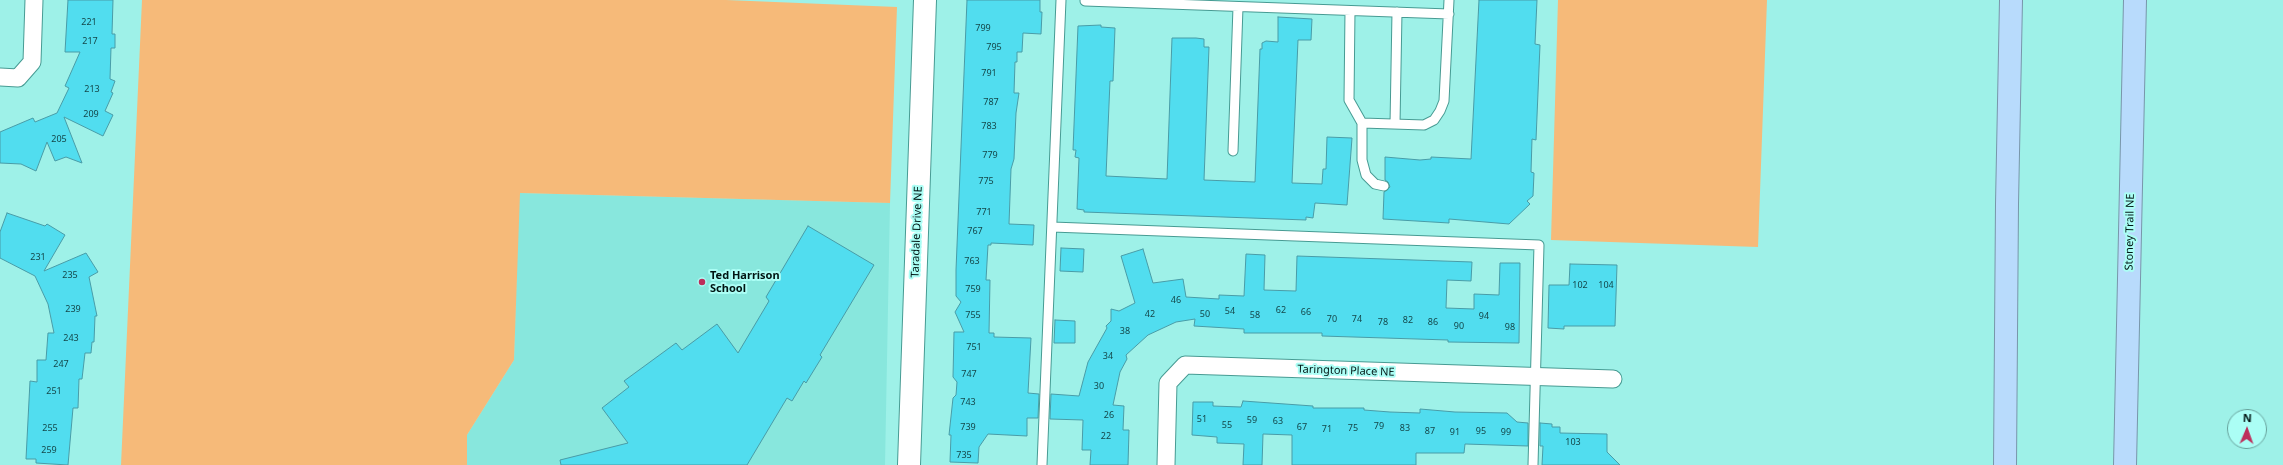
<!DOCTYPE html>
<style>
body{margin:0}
#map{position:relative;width:2283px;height:465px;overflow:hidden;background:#9ef1e8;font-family:"Noto Sans",sans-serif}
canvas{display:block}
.north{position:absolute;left:2227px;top:409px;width:40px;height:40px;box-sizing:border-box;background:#abfef5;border:1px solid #67a19b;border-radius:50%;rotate:2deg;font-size:11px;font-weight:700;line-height:16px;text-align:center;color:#001513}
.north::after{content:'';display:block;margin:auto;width:14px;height:18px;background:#bd2e5b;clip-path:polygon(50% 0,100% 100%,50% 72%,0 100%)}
</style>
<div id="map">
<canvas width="2283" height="465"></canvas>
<div class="north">N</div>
</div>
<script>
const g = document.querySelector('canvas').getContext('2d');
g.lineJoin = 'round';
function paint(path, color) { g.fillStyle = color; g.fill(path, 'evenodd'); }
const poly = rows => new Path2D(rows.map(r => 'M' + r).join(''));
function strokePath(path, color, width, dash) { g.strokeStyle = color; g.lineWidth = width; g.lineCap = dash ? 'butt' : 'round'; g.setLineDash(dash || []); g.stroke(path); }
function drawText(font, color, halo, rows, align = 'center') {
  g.font = font + ' "Noto Sans",sans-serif'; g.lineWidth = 4; g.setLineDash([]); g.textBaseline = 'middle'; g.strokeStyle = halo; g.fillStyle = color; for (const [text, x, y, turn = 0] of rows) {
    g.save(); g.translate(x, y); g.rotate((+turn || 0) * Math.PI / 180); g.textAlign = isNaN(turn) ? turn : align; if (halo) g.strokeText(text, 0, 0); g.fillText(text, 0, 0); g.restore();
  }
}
const built = poly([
 [519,193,890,203,885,465,467,465,467,435,514,360]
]);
const green = poly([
 [142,0,726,0,897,7,890,203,520,193,514,360,467,435,467,465,121,465],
 [1558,0,1767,0,1758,247,1551,240]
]);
const building = poly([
 [68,0,113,0,112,34,115,34,115,48,111,48,110,79,115,81,111,92,113,93,105,111,113,115,103,136,64,117,82,163,66,157,55,161,47,142,36,171,21,164,0,163,0,132,33,118,35,122,57,113,69,88,65,86,80,52,65,52,68,0],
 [967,0,1040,0,1040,12,1042,12,1041,34,1023,33,1022,52,1017,52,1017,62,1015,62,1014,93,1019,93,1016,113,1014,159,1011,169,1009,224,1034,225,1033,245,991,243,991,245,988,245,986,280,990,280,989,333,994,333,994,337,1031,338,1028,393,1039,394,1038,418,1027,418,1027,436,988,434,979,447,978,463,950,462,951,435,949,435,953,398,956,395,957,382,953,377,954,332,964,332,955,312,961,302,956,296,956,270,967,0],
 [1479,0,1537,0,1535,44,1540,45,1536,140,1532,139,1531,172,1534,173,1533,196,1527,201,1530,204,1509,224,1449,219,1449,223,1383,219,1384,192,1390,187,1388,182,1385,180,1385,157,1420,160,1431,159,1431,157,1471,159,1479,0],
 [1278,17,1312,19,1311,40,1298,40,1292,183,1322,184,1323,169,1326,169,1327,137,1352,138,1347,205,1315,203,1313,218,1306,217,1306,220,1084,212,1084,210,1077,209,1079,158,1075,157,1076,150,1073,150,1078,26,1101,25,1101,27,1115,28,1113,81,1110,81,1106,176,1167,179,1172,38,1196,38,1204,39,1204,47,1209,47,1204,180,1255,182,1260,49,1262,49,1262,43,1266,41,1278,42,1278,17],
 [7,213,45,226,47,224,65,235,44,271,86,253,98,272,89,277,97,316,95,316,94,342,92,342,91,353,85,353,82,379,79,379,78,408,73,408,68,465,36,463,36,459,26,459,30,381,37,382,37,360,46,360,48,333,54,333,48,304,35,276,0,258,0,232,7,213],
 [808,226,874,265,820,355,822,357,806,383,804,381,792,401,787,398,747,465,561,465,560,460,628,443,602,408,629,387,624,381,676,343,682,350,717,324,738,353,769,301,766,297,808,226],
 [1061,248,1084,249,1083,272,1060,271,1061,248],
 [1143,249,1153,283,1183,279,1186,297,1219,299,1219,295,1244,296,1246,254,1265,255,1264,290,1296,291,1297,256,1472,262,1471,281,1447,280,1446,308,1474,309,1474,294,1499,295,1500,263,1520,263,1519,343,1448,342,1448,340,1322,336,1322,333,1244,333,1244,329,1194,326,1195,319,1176,322,1148,335,1126,355,1127,359,1120,372,1113,405,1124,406,1123,430,1129,430,1128,465,1090,465,1091,450,1082,450,1083,420,1050,419,1051,394,1079,396,1088,362,1107,328,1106,326,1111,321,1111,309,1119,311,1135,303,1121,256,1143,249],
 [1570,264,1617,265,1615,326,1564,326,1564,329,1548,328,1549,285,1569,285,1570,264],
 [1055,320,1075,321,1075,343,1054,343,1055,320],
 [1243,401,1313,406,1313,408,1364,408,1364,410,1390,412,1420,413,1420,409,1455,412,1507,413,1517,422,1528,423,1528,446,1465,444,1464,453,1416,453,1416,465,1292,465,1292,435,1263,434,1262,465,1243,465,1244,444,1217,443,1217,437,1192,435,1193,402,1213,402,1213,406,1241,407,1243,401],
 [1540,423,1552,424,1552,427,1560,427,1560,433,1607,434,1607,452,1620,465,1542,465,1543,446,1540,446,1540,423]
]);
const service = poly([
 [1085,1,1449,14],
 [1350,11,1349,100,1362,123,1424,125,1434,120,1440,111,1444,101,1449,0],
 [1362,123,1362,160,1366,175,1375,184,1384,186],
 [1395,124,1397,12],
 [1233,151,1238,7],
 [1052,227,1539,245,1533,465],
 [1042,465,1061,0]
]);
const minor = poly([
 [0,77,18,78,32,62,34,0],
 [1166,465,1168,383,1185,365,1613,379]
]);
const tertiary = poly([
 [909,465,925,0]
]);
const motorway = poly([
 [2005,465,2007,204,2011,0],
 [2125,465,2135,0]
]);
const markers = [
 [702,282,4,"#bd2e5b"]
];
const numberNames = [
 ["221",89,22],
 ["799",983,28],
 ["217",90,41],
 ["795",994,47],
 ["791",989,73],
 ["213",92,89],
 ["787",991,102],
 ["209",91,114],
 ["783",989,126],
 ["205",59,139],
 ["779",990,155],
 ["775",986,181],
 ["771",984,212],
 ["767",975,231],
 ["231",38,257],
 ["763",972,261],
 ["235",70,275],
 ["102",1580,285],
 ["104",1606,285],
 ["759",973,289],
 ["46",1176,300],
 ["239",73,309],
 ["62",1281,310],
 ["54",1230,311],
 ["66",1306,312],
 ["42",1150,314],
 ["50",1205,314],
 ["755",973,315],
 ["58",1255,315],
 ["94",1484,316],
 ["70",1332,319],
 ["74",1357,319],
 ["82",1408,320],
 ["78",1383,322],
 ["86",1433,322],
 ["90",1459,326],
 ["98",1510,327],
 ["38",1125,331],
 ["243",71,338],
 ["751",974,347],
 ["34",1108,356],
 ["247",61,364],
 ["747",969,374],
 ["30",1099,386],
 ["251",54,391],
 ["743",968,402],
 ["26",1109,415],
 ["51",1202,419],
 ["59",1252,420],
 ["63",1278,421],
 ["55",1227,425],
 ["79",1379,426],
 ["739",968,427],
 ["67",1302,427],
 ["255",50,428],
 ["75",1353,428],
 ["83",1405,428],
 ["71",1327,429],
 ["87",1430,431],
 ["95",1481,431],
 ["91",1455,432],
 ["99",1506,432],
 ["22",1106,436],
 ["103",1573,442],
 ["259",49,450],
 ["735",964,455]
];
const streetNames = [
 ["Taradale Drive NE",917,232,-88],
 ["Stoney Trail NE",2130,232,-89],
 ["Tarington Place NE",1346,371,2]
];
const poiNames = [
 ["Ted Harrison",710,276],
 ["School",710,289]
];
paint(built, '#88e7dd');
paint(green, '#f6ba79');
paint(building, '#51ddef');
strokePath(building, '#499ca7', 1);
strokePath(service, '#479b93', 11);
strokePath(minor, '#479b93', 19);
strokePath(tertiary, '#479b93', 24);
strokePath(motorway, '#7896aa', 24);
strokePath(service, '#fff', 9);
strokePath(minor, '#fff', 17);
strokePath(tertiary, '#fff', 22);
strokePath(motorway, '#b8dbfc', 22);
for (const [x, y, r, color] of markers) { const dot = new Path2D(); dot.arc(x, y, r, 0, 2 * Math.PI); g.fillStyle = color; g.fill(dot); strokePath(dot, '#abfef5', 1.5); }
drawText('9px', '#14474a', null, numberNames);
drawText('11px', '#001513', '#abfef5', streetNames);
drawText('bold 11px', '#001513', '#abfef5', poiNames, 'left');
</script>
